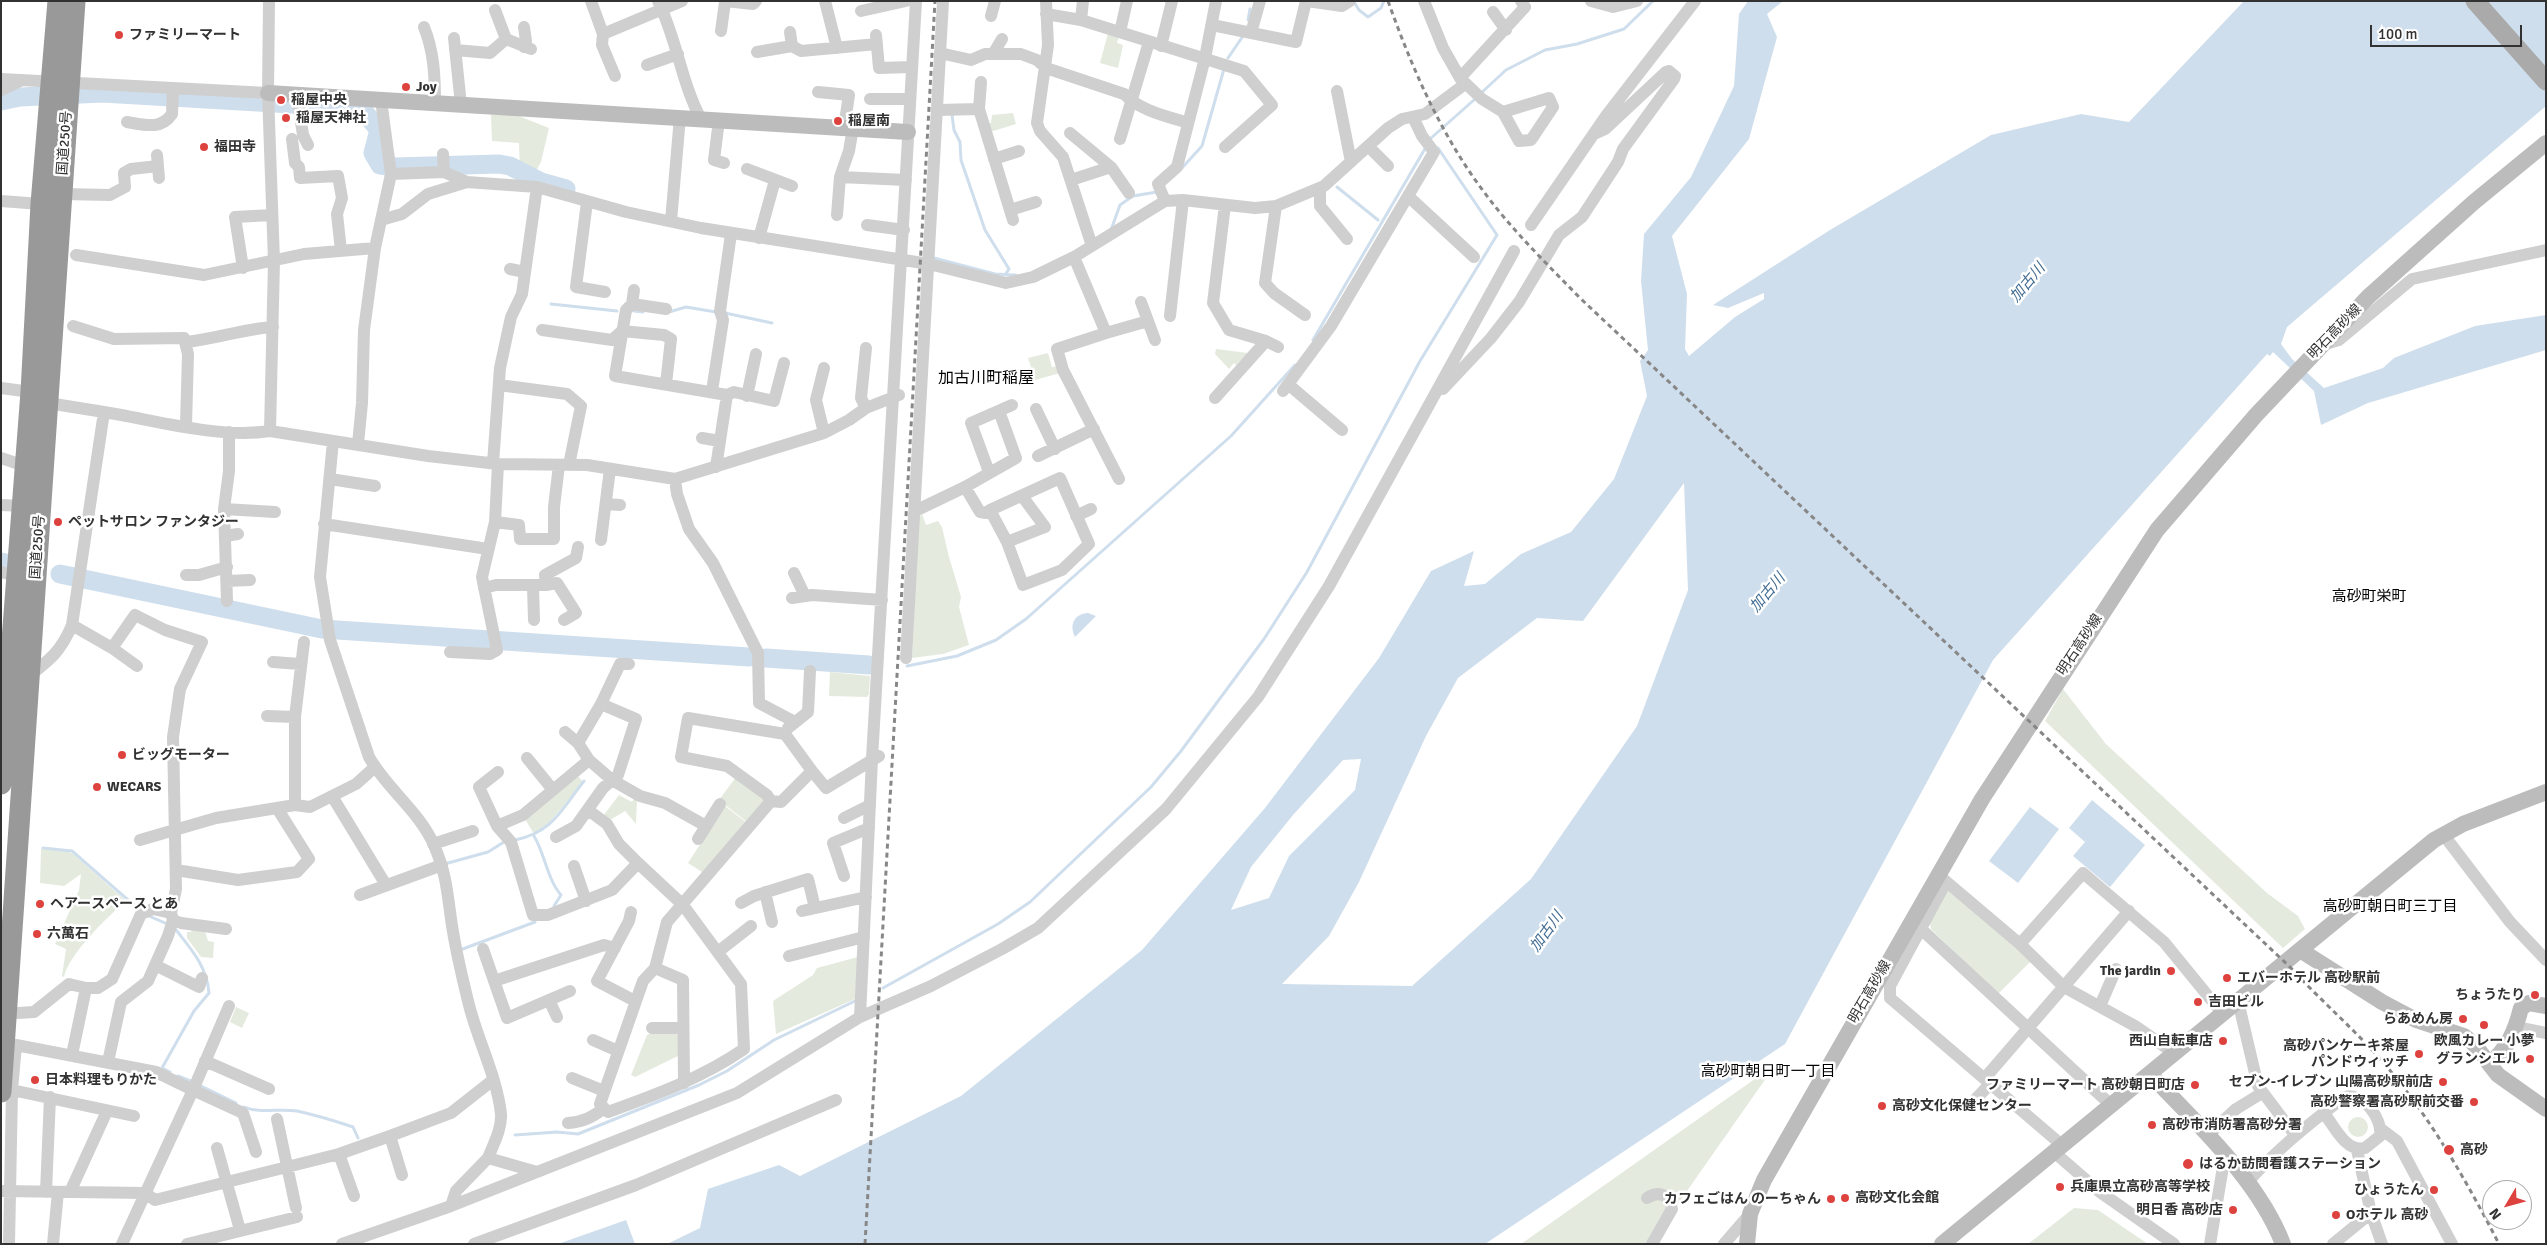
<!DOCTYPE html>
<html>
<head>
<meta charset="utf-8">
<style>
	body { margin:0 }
	#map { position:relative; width:2547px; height:1245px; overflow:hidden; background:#fff; font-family:Signika,sans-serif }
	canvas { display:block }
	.frame { position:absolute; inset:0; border:2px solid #323232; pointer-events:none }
	.north { position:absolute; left:2482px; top:1180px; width:50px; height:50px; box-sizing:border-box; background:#fff; border:1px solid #adadad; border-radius:50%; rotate:233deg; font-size:14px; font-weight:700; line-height:20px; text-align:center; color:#323232 }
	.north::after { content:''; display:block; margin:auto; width:18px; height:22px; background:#de423f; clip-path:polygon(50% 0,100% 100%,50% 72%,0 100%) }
	.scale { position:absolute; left:2370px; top:25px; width:152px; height:22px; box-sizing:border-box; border:2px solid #323232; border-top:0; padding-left:6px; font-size:15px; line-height:18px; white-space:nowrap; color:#323232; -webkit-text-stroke:4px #fff; paint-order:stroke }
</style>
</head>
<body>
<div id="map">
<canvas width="2547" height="1245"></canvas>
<div class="frame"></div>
<div class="north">N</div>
<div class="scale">100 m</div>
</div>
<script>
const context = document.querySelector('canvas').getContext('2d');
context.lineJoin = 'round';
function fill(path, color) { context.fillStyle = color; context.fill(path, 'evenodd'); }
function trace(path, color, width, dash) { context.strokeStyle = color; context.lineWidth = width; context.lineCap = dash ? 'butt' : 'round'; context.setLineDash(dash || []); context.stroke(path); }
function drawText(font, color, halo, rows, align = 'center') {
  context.font = font + ' Signika,"Noto Sans JP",sans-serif'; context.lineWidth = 5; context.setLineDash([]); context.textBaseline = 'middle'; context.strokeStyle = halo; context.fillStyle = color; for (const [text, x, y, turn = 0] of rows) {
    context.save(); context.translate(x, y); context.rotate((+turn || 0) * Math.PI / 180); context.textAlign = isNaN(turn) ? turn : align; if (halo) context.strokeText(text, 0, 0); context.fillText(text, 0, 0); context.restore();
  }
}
const green = new Path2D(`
	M1108,33L1119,36L1117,43L1123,45L1118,68L1100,63Z
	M1013,113L1016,124L990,132L988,123H991L992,115Z
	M491,115H516L549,128L541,162L534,175L520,172L519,143L492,141Z
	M1216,349L1248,353L1236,365L1234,363L1229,369L1215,354Z
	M1048,353L1052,367L1058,366L1060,373L1035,380L1028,358Z
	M922,514L926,525L938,521L942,527L949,557L961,597L959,607L969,645L943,654L912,658L919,518Z
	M830,672L870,676L869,694L867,697L829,696Z
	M2063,689L2106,744L2267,893L2298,916L2305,929L2283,948L2045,721Z
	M578,776L583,782L550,822L534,834L525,819Z
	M736,777L764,798V804L747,822L719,800Z
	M619,795L632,802L635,797L637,799L636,824L625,811L610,820L603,816Z
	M725,806L747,823L705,874L688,863Z
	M41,849L67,851L73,854L126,901C107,917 69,954 64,977L62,976L66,949L55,944L79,890L81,874L64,886L40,883Z
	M1946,889L2032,960L1998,994L1931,929L1930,923Z
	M192,930L205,931L208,941L214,942L213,958L201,957L187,938V932H191Z
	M858,957L855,999L776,1034L773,1001L813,975L817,968Z
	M236,1007L249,1013L242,1028L230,1022Z
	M652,1032H675L680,1038V1055L635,1077L631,1075L647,1035Z
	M1776,1064L1680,1201L1645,1244H1521Z
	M2348 1127a10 10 0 1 1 20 0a10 10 0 1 1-20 0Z
	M2074,1208L2098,1210L2148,1244H2028Z`);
const water = new Path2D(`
	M1748,1H1783L1767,14L1777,37L1749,139L1672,236L1687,294L1685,349L1689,356L1735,317L1764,299V293L1728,308L1713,305L1830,230L1991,135L2081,114L2129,122L2244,1H2546V106L2287,327L2281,344L2292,359L2324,388L2383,368L2394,358L2475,326L2546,315V350L2368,403L2321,425L2314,391L2273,352L2270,356L2267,354L1993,660L1785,1044L1485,1244H667L700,1228L708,1189L779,1165L800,1176L961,1096L1142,950L1265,808L1379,658L1431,571L1474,551L1464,586L1485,584L1521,554L1571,532L1614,479L1647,396L1640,361L1648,350L1641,281L1644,234L1691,177L1734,86L1739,14ZM1684,483L1688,590L1637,726L1531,879L1412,986L1282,984L1329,936L1359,882L1426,736L1458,678L1537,618L1583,621ZM1361,759L1355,790L1289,856L1269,898L1231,910L1251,867L1293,815L1343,760Z
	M1088,613L1096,616L1075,637C1069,625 1074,614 1088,613Z
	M2092,800L2145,845L2110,887L2073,856L2085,842L2069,828Z
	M2030,807L2059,829L2018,883L1989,861Z
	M626,1220L635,1244H558Z`);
const stream = new Path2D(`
	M1354,2L1359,10L1368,17L1381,8L1384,1
	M1248,20L1250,9
	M1228,58L1243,36
	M1480,94L1506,70L1545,50L1577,44L1624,29L1653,1
	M952,115L954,130L960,142L961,160L985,230L1009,269L1005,275
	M1430,139L1475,99
	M1181,169L1202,146L1224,69
	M1337,187L1378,220
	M1111,230L1120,205L1133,196L1157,192
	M934,258L995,274L1016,275
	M551,304L617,311
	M634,311L643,312
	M669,312L686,307L716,312
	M725,313L772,323
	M1313,340L1426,147
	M907,666L957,656L996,640L1026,619L1231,436L1295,365
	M534,836C545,854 547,879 561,895L554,906
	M515,840C553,832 561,810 584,781
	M43,848L72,851L136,907
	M448,863L488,852L504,842
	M149,916L165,923
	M460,950L535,922
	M883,988L998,924L1030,902L1151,787L1181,751L1264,639L1307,572L1420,361L1497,235L1438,148
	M170,1072L162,1068L194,1011L209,993C207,967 192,950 176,930
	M178,1076L193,1082
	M199,1085L236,1103
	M244,1107C260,1114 279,1108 297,1111C316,1115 335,1121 353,1127L358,1138
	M515,1135L557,1132L578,1134L699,1085L727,1071L774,1040L855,1001`);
const river = new Path2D(`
	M1,101L20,97L102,93L361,108L379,130L373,153L380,165L395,167L499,164L510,166L541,182L566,189
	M1,562L32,568
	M60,574L322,629L749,657
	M766,658L869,665`);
const street = new Path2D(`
	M269,1L268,93L274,261L270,431
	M591,1L603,34L682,1
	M658,1C677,39 681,82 701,119
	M725,1L753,4L756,1
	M825,1L837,48
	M1046,1L1048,45L1037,123L1040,131L1063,157L1092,246
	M1307,1L1342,6L1350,1
	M1424,1L1443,48L1460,78L1482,99L1503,112L1519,141L1531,140L1553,107L1549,98L1503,112
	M1591,1L1613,7L1637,1
	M495,10L506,39
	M861,11L906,1
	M1493,12L1506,30
	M1046,14L1081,20L1244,71L1272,105L1225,147
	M991,16L995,1
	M1081,20L1083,1
	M1212,25L1296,42L1306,1
	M424,27C434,52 435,76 435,103
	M524,27L526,41L524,47
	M721,31L725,2
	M790,32L792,46
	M1120,32L1127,1
	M1251,33L1260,1
	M603,34L602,45L615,76
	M876,35L879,68L912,67
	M454,38L461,105
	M1161,46L1172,1
	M455,50L490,53L506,39L531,49
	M757,52L792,46L801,51L877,44
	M940,53L971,60L985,54H1021L1037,60L1046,68L1124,94C1141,111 1166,116 1188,123
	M993,54L1002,39
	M647,65L678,54
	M1460,78L1525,7L1521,1
	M1,79L268,93
	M1,90L22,80
	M1337,91L1351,162
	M818,92L849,95L844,128
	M297,95L303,135L308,145
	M870,99H910
	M979,109L981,82
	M937,110L979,109L1013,220
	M719,120L714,160L724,163
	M127,122C145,125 161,130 172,114L173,88
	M1070,133L1111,167L1129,193
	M292,139L295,163L299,167L300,178L338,176L342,198L337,214L341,251
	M1120,139L1149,42
	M1368,146L1388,166
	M443,154L444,172
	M157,155L159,178
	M994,159L1019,151
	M747,169L792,186
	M391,174L444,172L467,182L537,187L626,212L701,228L929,264L1006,283L1033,277L1074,257L1165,201L1183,200L1255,208L1276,206L1324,186L1388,128L1402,119L1425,114L1465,84
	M840,177L906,180
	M1071,180L1111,167
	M1320,188V206L1347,239
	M62,194L110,195L125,187L124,173L131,169L158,166
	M1408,196L1474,257
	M1,201L41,204
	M1165,201L1158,184L1177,167L1205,58L1216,1
	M587,202L576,287L605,292
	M1225,205L1213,303L1229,330L1266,341L1278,347
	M1276,206L1265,283L1274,293L1305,315
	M1010,210L1036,202
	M837,215L840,177L849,151L853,128
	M381,220L402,214L428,194L467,182
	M671,221L680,117
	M867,225L904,230
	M1531,225L1606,116L1695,1
	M759,238L775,180
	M76,255L204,275L304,254L375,248
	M1074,257L1106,333L1057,349L1063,370L1119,479
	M243,268L235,217L272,215
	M510,269L525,272
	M634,290L632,304L626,310L615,376L727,395L734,392L774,401L784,363
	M1141,302L1155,340
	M632,304L666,309
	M1170,316L1183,200
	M73,326L114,339L184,338L188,354L186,425
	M542,330L612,340L622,331L664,335L671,339L666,384
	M1106,333L1148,321
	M186,342C216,339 243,329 273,327
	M2322,345L2339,340L2412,279L2546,250
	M499,385L567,394L581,406L569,465
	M1289,385L1342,430
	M1,388L31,392
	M1443,389L1491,338L1519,302L1559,235L1582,217L1618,162L1623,149L1674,79L1675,76L1669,71L1666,72L1605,129L1594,134
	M712,391L723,320L720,311L731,234
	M1283,391L1331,326L1434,152L1422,136L1413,117
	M747,396L756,354
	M1215,398L1266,341
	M48,403L104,412
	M866,408L861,398L866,348
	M1036,409L1055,449
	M824,433L816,400L824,368
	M702,438L720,441
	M333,441L320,577L330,640L369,757C387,789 419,811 434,845C446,873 447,890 451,919C455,948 462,977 469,1005C478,1041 497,1077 501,1114C502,1129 493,1145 488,1158L537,1172
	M358,444L362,403L364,330L375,248L391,174L381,100
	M1038,456L1094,429
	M1,458L25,466
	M493,463L500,368L511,317L522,294L537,187
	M716,467L727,395
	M989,472L971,423L1012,405
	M330,479L375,486
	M675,479L677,494L689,529L713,563L758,653L759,703L795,722
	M965,487L980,512L986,513L990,510L1060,478L1089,544L1062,570L1023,585L1007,542L990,510
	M606,504L620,505
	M1,505L23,506
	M224,509L275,512
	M915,511L965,487L1016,458L999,411
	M1076,516L1091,509
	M495,522L519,525L520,539H554V507L559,465
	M324,524L488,549
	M225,536L238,534
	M601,540L610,469
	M1007,542L1045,527L1022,496
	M1,572L17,576
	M794,573L805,596
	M186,575H199L227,567
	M227,581L250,580
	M546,585L557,583L576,613L564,620
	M533,587L534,620
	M484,588L496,585H546L545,575L576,558L578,547
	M792,598L812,595L882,600
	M227,601L224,509L229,471V432
	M72,625L112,648
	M450,652L490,654L497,650L482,577L495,522L498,464
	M906,658L943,1
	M273,662L300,664
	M137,666L112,648L135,615L165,630L202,642L180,689L173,737L176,889L171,913
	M29,676C51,659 61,651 72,625L104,412C154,420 220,439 270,431L428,456L498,464L587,465L675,479L824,433L849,420L866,408L899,395
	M267,716L295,717
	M788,728L808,712L810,671
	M565,732L578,743L589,760L612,780L640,796L665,803L706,826
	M578,743L601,704L620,664H629
	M527,758L553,790
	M498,772L479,787L497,826L511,842L533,915H548L612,890L638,863L683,905L741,984L744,1049C702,1078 655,1095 608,1112L600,1104L643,981L655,968L667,922L771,801L781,802L812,771L826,788L879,756
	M332,796L386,885
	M771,801L767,795L727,766L681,757L688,718L785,734L812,771
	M295,805V717L304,642
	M588,810L607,824L619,844L638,863
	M844,818L870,805
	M497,826L523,815L589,760
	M2443,834L2510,922L2546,960
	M556,837L576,826L603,788L618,775L636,719L601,704
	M698,839L720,804
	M140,840L216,818L295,805L310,807L356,784L375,767
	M433,844L473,831
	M574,866L586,901
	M176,870L238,880L297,872L309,859L277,808
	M844,876L833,843L869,828
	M1942,878L2020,944L2064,987L2135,1026L2174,1053
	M1946,882L1890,986V998L2063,1146
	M765,892L772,922
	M360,895L442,865
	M741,903L754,896L808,879L815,908
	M802,911L866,897
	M631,912L629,921L597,981L635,1001
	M173,920L181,923L226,929
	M1921,929L2111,1105
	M2020,944L2083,873L2164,942L2222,1013
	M483,949L507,1018L570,991
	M719,951L751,926
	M789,956L864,937
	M155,965L199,987L202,978
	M655,968L683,980L684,1083
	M494,981L604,945L615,948
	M86,988H98L112,979L141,914L153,909L171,913L173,920L168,936L148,981L121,1002L108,1062
	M549,1000L557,1017
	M2238,1001L2258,1086L2295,1135
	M229,1006L193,1090L243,1113L256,1152
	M2100,1006L2116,969
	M18,1013L34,1012L69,984L86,988L72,1055
	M860,1017L872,759L916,1
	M2516,1027L2546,1033
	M652,1028H683
	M593,1040L618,1051
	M205,1061L269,1089
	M572,1078L604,1091
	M1985,1078L2129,911
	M12,1090L134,1116
	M1971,1104L1991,1083
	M277,1119L296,1208
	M568,1123C583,1122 593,1117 604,1108
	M2381,1129L2397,1141L2452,1244
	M390,1136L402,1175
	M2207,1136L2236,1109L2262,1093
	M217,1148L240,1230
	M2357,1150L2371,1213L2382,1244
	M2055,1153L2100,1192L2174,1244
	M339,1154L354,1196
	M2247,1183C2276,1150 2309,1123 2345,1097C2363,1092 2383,1119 2380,1136L2365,1148C2346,1153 2334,1126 2324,1113
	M1,1191L145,1193L155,1200L339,1154L390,1136L451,1113L493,1080
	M46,1192L50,1097
	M70,1192L107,1111
	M1647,1198C1659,1190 1670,1195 1672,1209L1652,1244
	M451,1206L456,1191L488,1158
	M9,1244L12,1090L16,1045L156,1072L193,1090L122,1244
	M53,1244L58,1192
	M187,1244L297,1217
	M342,1244L451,1206L737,1093L860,1017L931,986L1002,949L1038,928L1166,809L1258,697L1329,586L1514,251
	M474,1244L636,1185L836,1100
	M1724,1244L1750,1214
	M2210,1244L2225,1155
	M2333,1244L2371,1213`);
const secondary = new Path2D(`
	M268,93L908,132
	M2300,950L2382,1002L2416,1020L2464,1036L2473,1043L2498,1075L2546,1109
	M2490,1064C2508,1047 2515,1032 2521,1008L2529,1003L2546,1006
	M2150,1074C2196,1123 2258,1179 2283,1244
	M1747,1244L1750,1214L1764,1180L1982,799L2157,530L2256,415L2368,297L2474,202L2546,143
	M1942,1244L2434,840L2463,824L2546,792`);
const primary = new Path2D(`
	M2475,1L2546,81`);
const highway = new Path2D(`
	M1,784L31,392L41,204L58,1
	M1,1092L75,1`);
const rail = new Path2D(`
	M1388,1C1412,68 1441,135 1484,192C1512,230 1546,263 1579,297L2291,968C2320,1000 2353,1028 2382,1061C2429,1115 2466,1180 2499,1244
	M865,1244L935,1`);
const markers = [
	[119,35,5,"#de423f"],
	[406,87,5,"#de423f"],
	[281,100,5,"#de423f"],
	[286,118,5,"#de423f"],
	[838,121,5,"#de423f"],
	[204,147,5,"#de423f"],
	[58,522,5,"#de423f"],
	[122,755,5,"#de423f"],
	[97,787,5,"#de423f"],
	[40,904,5,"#de423f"],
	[37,934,5,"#de423f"],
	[2171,971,5,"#de423f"],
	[2227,978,5,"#de423f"],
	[2535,995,5,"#de423f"],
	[2198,1002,5,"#de423f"],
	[2463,1019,5,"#de423f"],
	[2484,1025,5,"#de423f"],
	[2223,1041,5,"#de423f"],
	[2419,1054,5,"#de423f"],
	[2530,1059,5,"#de423f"],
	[35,1080,5,"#de423f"],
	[2443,1082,5,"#de423f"],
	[2195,1085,5,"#de423f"],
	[2474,1102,5,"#de423f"],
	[1882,1106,5,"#de423f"],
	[2152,1125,5,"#de423f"],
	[2449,1150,6,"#de423f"],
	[2188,1164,6,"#de423f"],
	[2060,1187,5,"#de423f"],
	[2434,1190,5,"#de423f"],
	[1845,1198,5,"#de423f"],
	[1831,1199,5,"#de423f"],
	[2233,1210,5,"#de423f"],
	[2336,1215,5,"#de423f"]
];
const poiNames = [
	["ファミリーマート",129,35],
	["Joy",416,87],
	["稲屋中央",291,100],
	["稲屋天神社",296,118],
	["稲屋南",848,121],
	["福田寺",214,147],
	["ペットサロン ファンタジー",68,522],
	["ビッグモーター",132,755],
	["WECARS",107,787],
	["ヘアースペース とあ",50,904],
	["六萬石",47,934],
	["The jardin",2161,971,"right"],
	["エバーホテル 高砂駅前",2237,978],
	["ちょうたり",2525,995,"right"],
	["吉田ビル",2208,1002],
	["らあめん房",2453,1019,"right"],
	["西山自転車店",2213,1041,"right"],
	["欧風カレー 小夢",2484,1041,"center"],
	["高砂パンケーキ茶屋",2409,1046,"right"],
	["パンドウィッチ",2409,1062,"right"],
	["グランシエル",2520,1059,"right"],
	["日本料理もりかた",45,1080],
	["セブン-イレブン 山陽高砂駅前店",2433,1082,"right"],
	["ファミリーマート 高砂朝日町店",2185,1085,"right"],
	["高砂警察署高砂駅前交番",2464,1102,"right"],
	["高砂文化保健センター",1892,1106],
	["高砂市消防署高砂分署",2162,1125],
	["高砂",2460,1150],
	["はるか訪問看護ステーション",2199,1164],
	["兵庫県立高砂高等学校",2070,1187],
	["ひょうたん",2424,1190,"right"],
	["高砂文化会館",1855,1198],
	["カフェごはん のーちゃん",1821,1199,"right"],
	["明日香 高砂店",2223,1210,"right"],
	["Oホテル 高砂",2346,1215]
];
const streetNames = [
	["国道250号",65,143,-86],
	["明石高砂線",2335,332,-46],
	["国道250号",38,547,-86],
	["明石高砂線",2080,645,-57],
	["明石高砂線",1870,992,-60]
];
const waterNames = [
	["加古川",2028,283,-50],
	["加古川",1768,593,-50],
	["加古川",1547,932,-54]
];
const neighbourhoodNames = [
	["高砂町栄町",2369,597],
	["高砂町朝日町三丁目",2390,907],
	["高砂町朝日町一丁目",1768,1072]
];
const quarterNames = [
	["加古川町稲屋",986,379]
];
fill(green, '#e4ebde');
fill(water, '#cfdeec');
trace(stream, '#cfdeec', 3);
trace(river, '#cfdeec', 19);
trace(street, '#cfcfcf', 12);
trace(secondary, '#bcbcbc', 16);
trace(primary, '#aaa', 19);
trace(highway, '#999', 21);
trace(rail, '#878787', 3, [5, 4]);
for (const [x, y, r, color] of markers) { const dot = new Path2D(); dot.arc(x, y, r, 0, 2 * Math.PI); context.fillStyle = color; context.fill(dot); trace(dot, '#fff', 2); }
drawText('bold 14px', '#323232', '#fff', poiNames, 'left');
drawText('14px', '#323232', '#fff', streetNames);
drawText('italic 15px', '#426c92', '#fff', waterNames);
drawText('15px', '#000', '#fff', neighbourhoodNames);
drawText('16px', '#000', '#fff', quarterNames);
</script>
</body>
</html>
